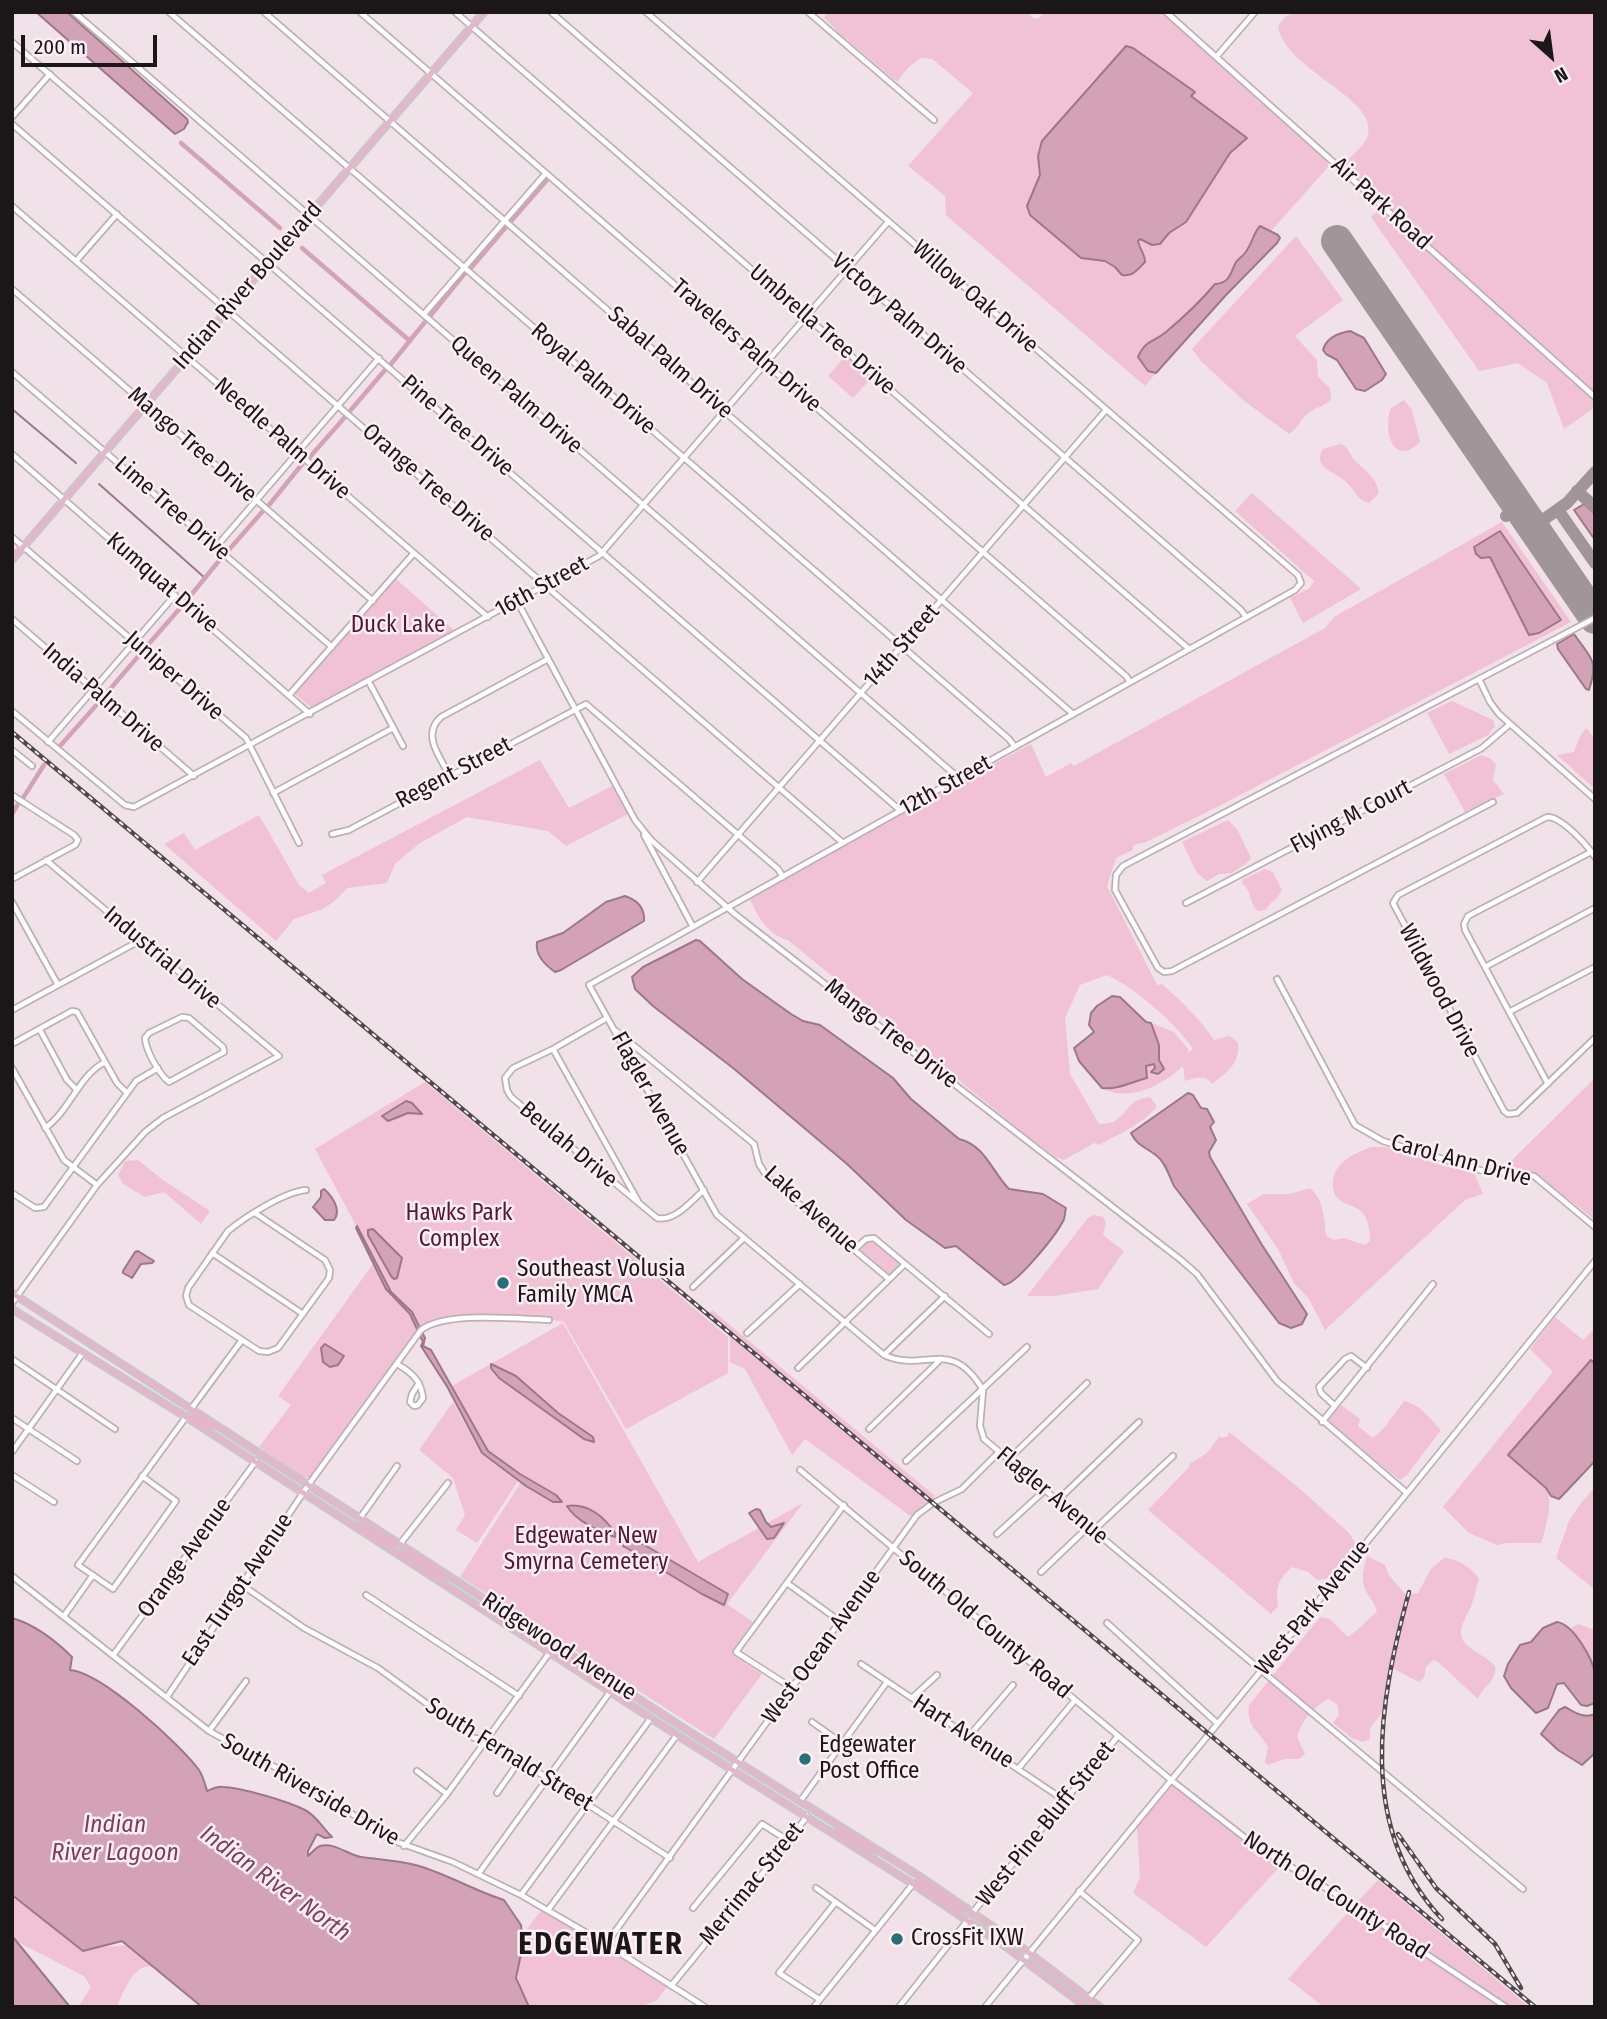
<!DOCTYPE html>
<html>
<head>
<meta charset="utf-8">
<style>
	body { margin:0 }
	#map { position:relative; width:1607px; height:2019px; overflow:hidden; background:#f0e2e8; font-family:"Fira Sans Condensed",sans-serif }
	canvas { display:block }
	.frame { position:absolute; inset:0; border:14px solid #1b1618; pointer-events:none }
	.north { position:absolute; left:1516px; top:21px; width:70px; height:70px; -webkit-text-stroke:5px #feeff5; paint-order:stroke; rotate:152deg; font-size:19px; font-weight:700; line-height:28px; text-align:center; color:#1b1618 }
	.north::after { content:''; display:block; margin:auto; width:24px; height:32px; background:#1b1618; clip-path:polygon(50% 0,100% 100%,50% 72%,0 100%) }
	.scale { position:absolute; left:21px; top:35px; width:136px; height:32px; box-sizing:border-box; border:4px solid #1b1618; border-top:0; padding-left:9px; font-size:21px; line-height:24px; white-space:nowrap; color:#1b1618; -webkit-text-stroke:5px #feeff5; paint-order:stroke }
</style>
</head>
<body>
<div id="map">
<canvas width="1607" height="2019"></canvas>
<div class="frame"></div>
<div class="north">N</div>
<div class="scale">200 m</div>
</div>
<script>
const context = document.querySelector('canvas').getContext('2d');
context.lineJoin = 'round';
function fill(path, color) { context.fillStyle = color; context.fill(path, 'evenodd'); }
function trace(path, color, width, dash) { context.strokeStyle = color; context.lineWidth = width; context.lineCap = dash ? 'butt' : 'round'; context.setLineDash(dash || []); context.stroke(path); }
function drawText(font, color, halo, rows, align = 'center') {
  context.font = font + ' "Fira Sans Condensed",sans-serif'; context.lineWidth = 5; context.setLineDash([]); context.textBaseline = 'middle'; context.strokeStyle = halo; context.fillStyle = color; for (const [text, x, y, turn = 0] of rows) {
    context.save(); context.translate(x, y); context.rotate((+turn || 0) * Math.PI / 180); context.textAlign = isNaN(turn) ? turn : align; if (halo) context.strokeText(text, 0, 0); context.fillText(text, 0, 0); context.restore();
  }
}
const green = new Path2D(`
	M828,12H1028L1034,19L1039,18L1044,12H1163L1325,159L1329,166L1271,231L1261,226C1252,234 1253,241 1247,250C1245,255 1239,258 1237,263C1230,274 1229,283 1215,284L1196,306L1162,335L1147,343L1141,348L1138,357L1148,371L1156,373L1145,386L946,215L945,196L908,166L973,93L932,59L920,58L908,68L897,82L839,33L824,17ZM1133,48L1194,91L1190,96L1247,138L1230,153L1186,222L1169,233L1160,244L1152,245L1140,239L1138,242L1139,248L1145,255L1122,275L1115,267L1105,261L1081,257L1030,215L1027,206L1040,175L1038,156L1042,141L1091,83L1118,57Z
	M1296,12H1595V407L1564,429L1547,383L1518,363L1479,371L1371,217L1383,206L1340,168C1348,159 1365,146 1368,135C1378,97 1285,71 1278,26L1285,17Z
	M1296,236L1343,300L1295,336L1317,360L1318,377L1330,388L1331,400C1324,406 1317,407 1310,412C1301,418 1298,428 1289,434L1243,400L1200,360L1192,349Z
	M847,354L872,377L853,398L828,376Z
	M1404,400L1412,410L1420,442C1394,468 1382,431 1391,408Z
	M1340,444C1350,448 1349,454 1355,461C1366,471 1376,477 1379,493L1369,503C1356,500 1354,488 1345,481C1334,472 1312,466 1323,449Z
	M1252,493L1361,589L1303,623L1290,598L1310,588L1314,581L1235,511Z
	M1502,522L1571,622L1217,807L1146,842L1133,845V850L1116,858L1107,886L1157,985L1162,984C1181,1001 1199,1018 1214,1040L1229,1036L1238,1042C1240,1064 1228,1071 1212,1084C1205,1074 1196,1078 1185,1081L1183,1066C1163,1085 1129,1103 1102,1088C1118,1090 1131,1082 1147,1078L1146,1066L1154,1064L1158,1074L1159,1045L1151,1023L1174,1032L1188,1049V1053L1193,1049C1177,1024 1134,987 1107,975L1080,985L1065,1018L1070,1074L1099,1124C1123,1125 1123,1108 1138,1100C1142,1098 1146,1098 1150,1097L1157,1106C1143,1124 1119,1134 1099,1145L1094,1143L1064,1160L1056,1157L1022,1132L788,940C767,935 756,914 748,895L1031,744L1046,777L1071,763L1074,766L1325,628L1334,617ZM1500,531L1561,619L1560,620L1529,635L1490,557Z
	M395,578L456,632L313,709L295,694L296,691Z
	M1452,701L1493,720L1495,726L1488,735L1449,754L1427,713Z
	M1586,728L1595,739V789L1557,755L1574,752L1580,736Z
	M1481,755L1491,759L1496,765L1493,780L1504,794L1465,812L1444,774Z
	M540,760L569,808L618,783L634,811L566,846L548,831L467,817L420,843L395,864L387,883L347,888L336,900L323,909L294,919L276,941L164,844L184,833L195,850L259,815L299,885L309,893L326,883L322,875Z
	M1228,820L1237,829L1251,858L1247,863L1232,873L1219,874L1207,881L1197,873L1182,842Z
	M1265,869L1273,872L1282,890C1278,900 1270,901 1266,910L1258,911C1249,903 1252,891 1242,883V880Z
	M1595,1078V1220L1536,1174L1503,1169Z
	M425,1082L728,1337V1373L626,1429L564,1322C530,1315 446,1308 418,1329L310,1478L301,1476L259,1447L291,1405L278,1396L375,1261L315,1149Z
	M1371,1147H1386L1447,1167L1467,1169L1475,1175L1483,1194L1465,1200L1325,1330L1309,1299L1294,1283L1278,1249L1247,1204L1264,1194H1290L1310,1188C1324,1201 1324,1217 1326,1235L1334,1240L1344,1238L1365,1245L1370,1241C1370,1233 1369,1222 1364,1215C1359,1206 1348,1206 1341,1201C1335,1197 1334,1193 1333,1187C1331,1163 1352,1155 1371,1147Z
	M138,1160L163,1180L210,1211L201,1224L164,1192L145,1197L123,1184L118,1175L125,1161Z
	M1094,1215L1103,1217L1106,1223L1103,1235L1124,1251L1098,1289L1054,1296H1027L1088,1218Z
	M870,1240L899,1262L900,1266L888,1275L862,1253L861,1249L863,1243Z
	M712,1310L935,1496L916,1520L805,1439L792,1455L745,1369L730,1362V1336L708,1317Z
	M1555,1317L1583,1340L1595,1328V1364L1591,1360L1508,1455C1549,1490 1558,1485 1542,1541L1541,1543H1507L1497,1545L1469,1533L1443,1507L1553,1372L1530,1349Z
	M563,1323L698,1562L803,1503L727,1604L753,1622L731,1653L762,1674L714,1739L460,1577L525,1476L488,1451L452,1386Z
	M1404,1401C1420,1404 1430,1419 1441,1430L1407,1475L1400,1480L1326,1422L1341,1405L1360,1419L1358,1426L1373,1438L1384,1428Z
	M453,1402L481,1454L518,1481L477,1543L456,1530L465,1515L453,1478L419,1450Z
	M1229,1432L1299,1488L1349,1533L1357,1546L1333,1577L1317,1580L1308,1572L1292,1567C1277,1581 1276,1586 1278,1606L1271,1614L1148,1510L1190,1466L1189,1464L1206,1454L1220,1436L1221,1438L1228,1436Z
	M1595,1487V1590L1556,1558L1569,1521L1581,1503Z
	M1367,1556L1385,1565L1388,1574L1405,1594L1418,1593L1431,1569L1444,1558C1457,1558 1472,1568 1479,1579C1476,1587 1475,1597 1471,1606C1466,1619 1453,1634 1468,1646C1477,1654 1487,1657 1495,1666C1497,1682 1483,1686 1478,1699L1438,1662L1433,1660L1426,1667L1424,1678L1419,1682L1392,1668L1387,1677L1382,1713L1370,1728V1739L1363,1742L1352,1738L1333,1723L1339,1715L1337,1704L1328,1699C1313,1708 1302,1720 1297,1737L1305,1754L1299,1759H1284L1268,1765L1265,1762L1268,1747C1259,1730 1246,1728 1249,1705L1320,1617L1330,1619L1348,1637C1359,1630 1366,1620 1377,1612C1375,1602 1370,1599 1366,1591C1360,1580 1364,1567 1367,1556Z
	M1578,1624L1595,1630V1671L1571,1628Z
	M1173,1784L1252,1846L1282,1864L1206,1947L1133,1893L1140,1877L1137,1827Z
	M1378,1880L1529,2007H1510L1355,1904Z
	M12,1900C48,1895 63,1933 93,1944C106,1949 122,1945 136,1944L189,1994C181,1989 158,1969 152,1967C134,1962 122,1995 117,2007H78L91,1987L84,1976L12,1939Z
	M1352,1908L1501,2007H1324L1288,1979Z
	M542,1909L668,1986L656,2001L638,2007H526C519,1984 513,1960 523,1937C527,1927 536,1918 542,1909Z`);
const water = new Path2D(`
	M36,12H67L187,119L188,122L184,129L175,134Z
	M1126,46L1133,48L1195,92L1191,96L1247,138L1230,153L1186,222L1169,233L1160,244L1152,245L1140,239L1138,241C1139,249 1145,253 1145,262C1138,269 1133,277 1122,275L1115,267L1105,261L1081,258L1030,215L1027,206L1040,175L1038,156L1042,141Z
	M1260,226L1278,235L1280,238L1277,243L1226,295L1156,373L1148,371L1138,357C1145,340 1153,343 1166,332C1184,317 1200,302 1215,284C1230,283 1230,274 1236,262C1239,258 1245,255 1247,250C1253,241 1253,234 1260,226Z
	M1350,331L1364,338L1386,374L1382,380L1365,391L1356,389L1337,360L1326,354L1323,350C1326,338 1339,333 1350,331Z
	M1584,504L1595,514V540L1574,510Z
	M1500,531L1561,620L1539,633L1529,635L1490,557L1481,558L1476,554L1474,547Z
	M1574,634C1591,659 1599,659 1589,690L1586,689L1558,649L1557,644Z
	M625,896C637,900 645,907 644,921L561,970L555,972C545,965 535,955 537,942L563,933L606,902Z
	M696,940L700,941L742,979L791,1014L803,1021L820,1025L893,1078L911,1099L959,1139C985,1145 992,1172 1009,1189L1043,1194L1066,1208C1065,1210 1065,1217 1064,1219C1058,1233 1017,1284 1004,1285L956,1246L945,1248L906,1220L847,1164L733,1068L653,1006L635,989L632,977L643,967Z
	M1112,996L1120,997L1146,1022L1151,1023L1159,1045V1060L1164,1069L1158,1074L1151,1072L1155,1068L1154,1064L1146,1066L1147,1078C1131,1082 1118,1090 1102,1088L1079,1061L1074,1048L1094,1032L1089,1025L1091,1013L1097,1006Z
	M1188,1093L1193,1095L1201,1108L1207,1109L1214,1122L1210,1127L1216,1140L1209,1152L1210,1157L1262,1245L1307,1314L1302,1324L1291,1328L1279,1323L1174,1186C1169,1176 1166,1163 1157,1156C1146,1147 1137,1146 1131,1133Z
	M406,1101L412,1103L422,1114L408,1113L388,1121L382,1116Z
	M324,1189C332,1196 342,1210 334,1220H325L313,1207L321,1197V1191Z
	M357,1226L391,1292L412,1312L425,1338L423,1346L431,1350L488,1451L520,1474L556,1495L562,1502H553L526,1486L482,1453L448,1388L421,1346L423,1342L410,1314L386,1289L356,1228Z
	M373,1229L402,1258L397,1278L394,1279L391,1276L368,1235V1230Z
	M138,1251L154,1261L152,1263L141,1264L132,1278L123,1273V1271L135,1252Z
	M325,1344L344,1356L338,1365L330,1367L323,1362L321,1348Z
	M1591,1360L1595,1364V1461L1559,1499L1551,1496L1546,1488L1508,1455Z
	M491,1364L516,1376L558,1413L593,1437L594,1442L584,1439L499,1378L491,1368Z
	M567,1506C589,1503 604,1517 616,1534L615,1537C599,1532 575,1520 567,1506Z
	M756,1509L760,1510L766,1522L771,1527L784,1523L774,1538L767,1539L749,1513Z
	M620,1537L636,1540L728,1594L724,1605L702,1594L664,1571L663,1565H656L623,1546Z
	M12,1618C36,1625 55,1640 72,1657L70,1670C101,1672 180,1744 199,1770C203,1776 205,1784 207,1791C212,1789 217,1786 223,1787C243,1788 287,1801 305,1810C317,1816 323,1829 332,1837L325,1838L317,1834L308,1851V1856C312,1853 315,1848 320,1846C335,1842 348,1855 361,1857C382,1860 398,1860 419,1866C449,1875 475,1891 504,1900L521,1925L523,1944L516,1978L529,2007H202L122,1941L83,1951L12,1895Z
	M1557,1622C1573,1624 1593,1659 1595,1674C1596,1683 1595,1693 1595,1703L1587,1706L1581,1705L1564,1683L1557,1684L1548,1708L1536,1713L1511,1688L1504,1676L1508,1664L1520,1645L1531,1642L1543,1628Z
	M1565,1707C1575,1712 1583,1719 1595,1714V1753L1582,1765L1558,1750L1541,1734L1559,1710Z
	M12,1936L70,2007H12Z`);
const stream = new Path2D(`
	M12,409L76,463
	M99,484L205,578`);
const canal = new Path2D(`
	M181,143L280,228
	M512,220L547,180
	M302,248L410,341
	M471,268L506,227
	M431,315L465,273
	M391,364L425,322
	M350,411L385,370
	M309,458L345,417
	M269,505L303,463
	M227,552L263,511
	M187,600L222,557
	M146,647L182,606
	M105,695L141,653
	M60,746L100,701
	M23,798L44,765
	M12,814L18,804`);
const taxiway = new Path2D(`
	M1577,491L1595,507
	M1558,510L1595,563
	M1506,516L1519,508
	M1533,527L1567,503L1595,472`);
const runway = new Path2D(`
	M1337,241L1595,618`);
const minor = new Path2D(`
	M74,12L953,773L957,780
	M169,12L1009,739L1015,747
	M264,12L1073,714
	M360,12L1126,676L1130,682
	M455,12L1189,649
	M551,12L1241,610L1246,617
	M646,12L1298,575L1301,583L1295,590L589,985L717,1215L884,1355C925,1374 950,1335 983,1390L980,1426L984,1439L1523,1889
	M808,12L934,120
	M1166,12L1595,397
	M12,42L901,811
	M1217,56L1255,12
	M12,117L50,74
	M12,124L843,843
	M12,206L488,617
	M76,261L117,214
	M12,289L373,601
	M424,314L546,173
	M12,372L332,647
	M12,454L310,714
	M12,537L246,738L299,843
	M216,547L379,358
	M517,601L635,820L651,840L736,915L1181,1260L1197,1274L1277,1381L1407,1493
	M12,619L194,776
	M1479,679L1490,702L1499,714L1595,799
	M369,682L403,746
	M290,694L414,553
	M12,711L125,805L134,807L599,556L888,222
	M48,742L175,595
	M12,750L32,766
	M450,776C440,757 421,735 441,717L548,659
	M273,793L393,728
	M12,795L74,835L78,840L75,845L12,879
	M1493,802L1172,971L1164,972L1158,968L1115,890L1116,875L1123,866L1595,618
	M332,834L349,830L586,704L778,869L783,877
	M644,835L693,927
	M1595,857C1587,845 1561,816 1547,817L1398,895L1393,903L1504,1111L1508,1114L1517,1113L1595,1038
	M697,882L1106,410
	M12,902L58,985
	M1186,903L1482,748L1510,724
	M1485,967L1595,908
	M1277,979L1355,1125L1383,1141L1483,1171L1534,1176L1595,1227
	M12,1010L141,940
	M1509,1012L1595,967
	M182,1017L189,1018L223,1047L224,1052L169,1082C159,1074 146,1051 145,1038L149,1033Z
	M607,1018L553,1049L513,1068L505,1078L507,1090L511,1097L657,1218C675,1222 691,1201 704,1190
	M40,1030L67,1080L77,1090
	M616,1031L754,1144L759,1164L768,1178L889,1279
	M12,1044L72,1011L77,1012L117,1083L127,1093
	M553,1049L638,1201
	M12,1068L64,1160L97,1185
	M1548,1084L1465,930L1464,924L1468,916L1591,852
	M45,1128C70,1111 78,1076 105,1062
	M12,1193L35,1208L44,1207L136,1081L158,1068
	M255,1213L325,1260L330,1270L329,1278L278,1348L268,1352L259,1351L189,1305L186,1296L188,1288L228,1231C245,1217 284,1192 306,1190
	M855,1249L866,1239L874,1238L989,1334
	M212,1253L303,1314
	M693,1287L744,1238
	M12,1303L97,1185L145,1132L163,1118L279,1056L46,860
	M747,1333L800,1284
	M884,1355L945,1296
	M12,1359L115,1429
	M397,1364C411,1372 421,1380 423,1398L418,1405L414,1406L410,1402L412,1394L419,1383
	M798,1368L905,1264
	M1335,1406L1321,1393L1319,1387L1345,1359L1351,1356L1367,1368
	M191,1409L242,1340
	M12,1418L77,1461
	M1322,1422L1433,1284
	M869,1429L941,1359
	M12,1452L82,1354
	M1009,1459L1087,1383
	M906,1461L1027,1347
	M800,1470L1171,1780L1253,1844L1339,1896L1506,2007
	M12,1475L54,1502
	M142,1476L176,1501L113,1589L78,1565L186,1417
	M1058,1500L1139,1422
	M360,1518L397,1466
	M1093,1531L1173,1456
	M997,1534L1045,1490
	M400,1544L448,1483
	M1041,1572L1088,1527
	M12,1576L209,1731L317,1790L389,1839L453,1862L521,1895L606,1944L705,2007
	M787,1583L841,1622
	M242,1585L304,1628L378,1668L474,1738L487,1739L670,1858
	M366,1595L519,1696
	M64,1616L93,1575
	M1107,1623L1217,1723
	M114,1654L256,1461
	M861,1664L1064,1800
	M792,1688L736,1652L844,1505
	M167,1697L309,1484L421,1330C446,1311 516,1319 549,1320
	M912,1698L937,1675
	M812,1722L843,1744
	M209,1731L246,1681
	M969,1736L1013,1685
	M1018,1769L1075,1700
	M417,1771L447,1794
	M497,1793L520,1760
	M801,1800L887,1682
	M404,1846L447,1794L550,1652
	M479,1873L610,1692
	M816,1888L875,1930
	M1079,1891L1138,1940L1089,1998
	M521,1895L651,1718
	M693,1908L762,1824L789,1841
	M548,1910L677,1735
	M973,1912L1118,1736
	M606,1944L917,1515L933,1503L962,1489L999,1452
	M671,1986L789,1841L807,1816
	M819,1999L779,1973L835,1903
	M814,2007L913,1884
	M899,2007L968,1920
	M985,2007L1407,1493L1595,1261`);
const major = new Path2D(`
	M12,560L484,12
	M12,1293L682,1727L919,1876L1012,1940L1100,2007
	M12,1309L186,1417L677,1735L913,1884L1005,1946L1086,2007
	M186,1417H194L211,1426
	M357,1525L391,1544H400
	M400,1554C418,1553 431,1575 450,1577
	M499,1615L540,1641L549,1640
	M553,1654H560L599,1678H607
	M835,1833C851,1832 862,1851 879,1851
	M913,1884L921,1883L960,1909L967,1908`);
const rail = new Path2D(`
	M12,732L1535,2007
	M1409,1592C1379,1702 1356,1828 1442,1919
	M1398,1834L1436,1888L1495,1944L1521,1988`);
const markers = [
	[503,1283,7,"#277079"],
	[805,1759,7,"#277079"],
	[897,1939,7,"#277079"]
];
const streetNames = [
	["Air Park Road",1381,204,42],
	["Indian River Boulevard",248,286,-49],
	["Willow Oak Drive",975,297,41],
	["Victory Palm Drive",899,314,41],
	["Umbrella Tree Drive",822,330,41],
	["Travelers Palm Drive",746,346,41],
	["Sabal Palm Drive",670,363,41],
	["Royal Palm Drive",593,379,41],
	["Queen Palm Drive",516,395,41],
	["Pine Tree Drive",457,426,41],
	["Needle Palm Drive",282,439,41],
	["Mango Tree Drive",192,445,41],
	["Orange Tree Drive",428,483,41],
	["Lime Tree Drive",172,509,41],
	["Kumquat Drive",162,583,41],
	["16th Street",542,587,-29],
	["14th Street",902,646,-49],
	["Juniper Drive",174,676,41],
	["India Palm Drive",103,698,41],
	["Regent Street",454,773,-28],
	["12th Street",946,786,-29],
	["Flying M Court",1351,817,-28],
	["Industrial Drive",162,958,40],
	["Wildwood Drive",1439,991,62],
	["Mango Tree Drive",891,1034,38],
	["Flagler Avenue",650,1094,61],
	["Beulah Drive",568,1145,40],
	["Carol Ann Drive",1461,1161,15],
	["Lake Avenue",811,1210,42],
	["Flagler Avenue",1052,1496,40],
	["Orange Avenue",185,1558,-54],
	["East Turgot Avenue",238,1590,-56],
	["West Park Avenue",1313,1608,-51],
	["South Old County Road",985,1625,40],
	["Ridgewood Avenue",559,1647,33],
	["West Ocean Avenue",822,1647,-54],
	["Hart Avenue",963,1732,33],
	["South Fernald Street",509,1755,32],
	["South Riverside Drive",310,1790,30],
	["West Pine Bluff Street",1046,1824,-51],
	["Merrimac Street",752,1884,-51],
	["North Old County Road",1336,1896,33]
];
const parkNames = [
	["Duck Lake",398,626],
	["Hawks Park",459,1214],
	["Complex",459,1240],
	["Edgewater New",586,1537],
	["Smyrna Cemetery",586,1563]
];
const poiNames = [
	["Southeast Volusia",517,1270],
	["Family YMCA",517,1296],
	["Edgewater",819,1746],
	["Post Office",819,1772],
	["CrossFit IXW",911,1939]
];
const waterNames = [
	["Indian",115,1825],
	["River Lagoon",115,1853],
	["Indian River North",275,1884,36]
];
const districtNames = [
	["EDGEWATER",601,1946]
];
fill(green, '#f1c1d5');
fill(water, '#d4a2b7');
trace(water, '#9c7887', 2);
trace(stream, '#9c7887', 2);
trace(canal, '#d4a2b7', 4.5);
trace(taxiway, '#a0969a', 12);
trace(runway, '#a0969a', 32);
trace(minor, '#beb0b6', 8);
trace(major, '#c8c7c8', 9);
trace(minor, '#fff', 4.5);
trace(major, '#e5b6cb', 5);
trace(rail, '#50494c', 4.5);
trace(rail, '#feeff5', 2, [5]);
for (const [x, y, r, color] of markers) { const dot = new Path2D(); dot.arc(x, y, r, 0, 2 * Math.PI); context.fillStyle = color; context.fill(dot); trace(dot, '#feeff5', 2.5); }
drawText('23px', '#1b1618', '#feeff5', streetNames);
drawText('23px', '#531737', '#feeff5', parkNames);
drawText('23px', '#1b1618', '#feeff5', poiNames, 'left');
drawText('italic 24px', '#7d3e5d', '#feeff5', waterNames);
context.letterSpacing = '2px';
drawText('bold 30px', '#1b1618', '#feeff5', districtNames);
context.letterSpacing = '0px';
</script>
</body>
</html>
